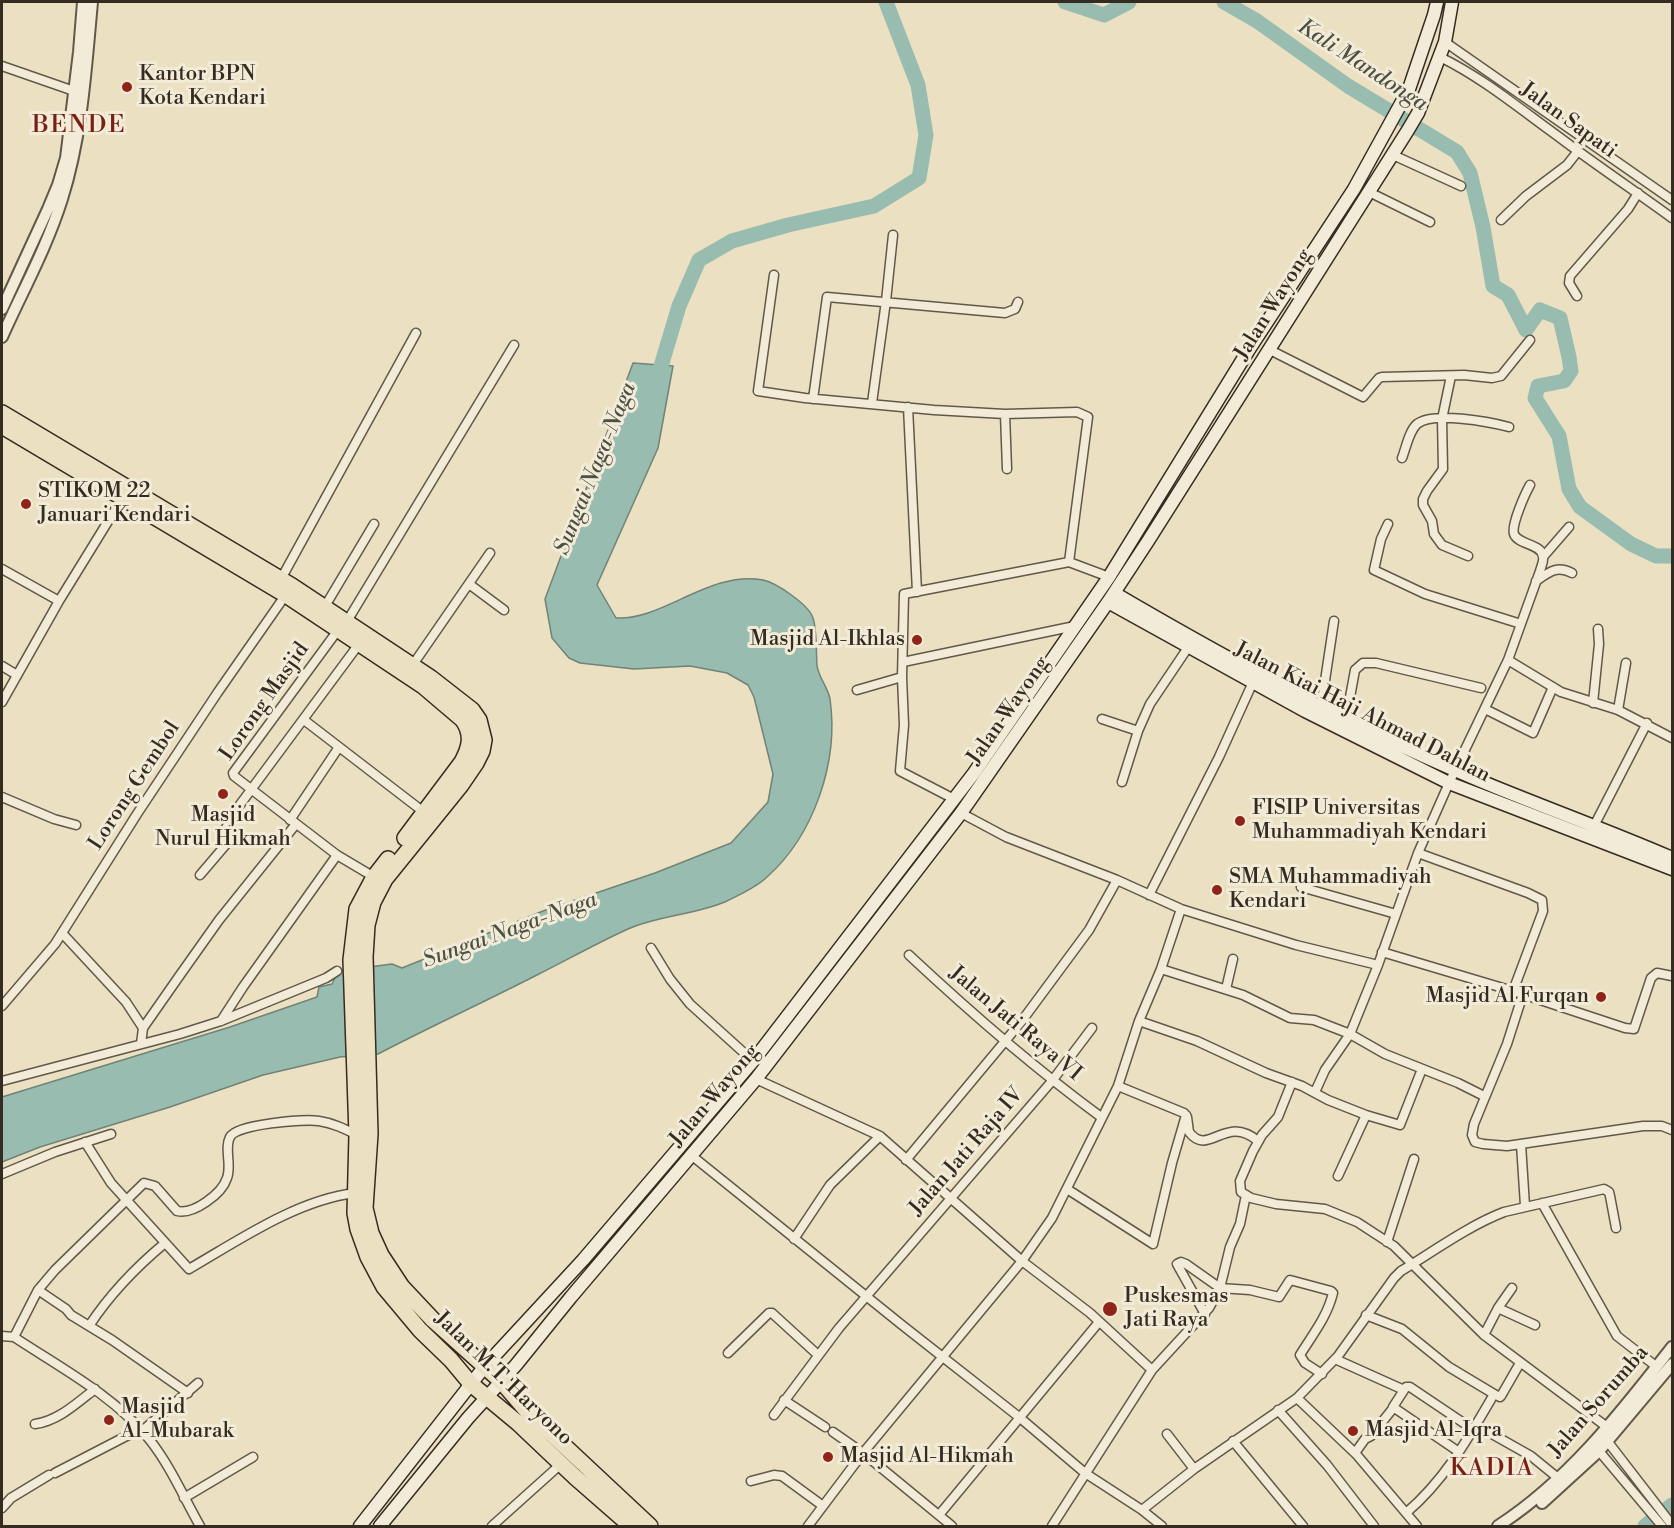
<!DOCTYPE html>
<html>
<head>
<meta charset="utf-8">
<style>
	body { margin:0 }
	#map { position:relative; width:1674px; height:1528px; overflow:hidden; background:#ebe0c1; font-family:"Libre Bodoni",serif }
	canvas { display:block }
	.frame { position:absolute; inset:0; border:3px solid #342b21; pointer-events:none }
</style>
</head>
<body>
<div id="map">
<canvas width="1674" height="1528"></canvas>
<div class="frame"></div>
</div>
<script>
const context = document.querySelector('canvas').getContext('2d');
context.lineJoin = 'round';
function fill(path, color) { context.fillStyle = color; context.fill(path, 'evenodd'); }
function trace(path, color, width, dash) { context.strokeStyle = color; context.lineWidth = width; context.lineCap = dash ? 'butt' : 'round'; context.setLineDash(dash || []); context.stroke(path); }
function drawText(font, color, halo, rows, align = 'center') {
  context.font = font + ' "Libre Bodoni",serif'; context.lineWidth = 6; context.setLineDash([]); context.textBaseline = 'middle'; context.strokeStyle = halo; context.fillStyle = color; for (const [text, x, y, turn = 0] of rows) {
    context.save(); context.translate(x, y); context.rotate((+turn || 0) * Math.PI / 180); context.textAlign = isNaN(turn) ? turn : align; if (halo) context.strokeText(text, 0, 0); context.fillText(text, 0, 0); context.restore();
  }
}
const water = new Path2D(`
	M633,363L673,366L658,448L597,585L616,618C662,621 710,570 763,580C777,583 809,605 813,618C817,630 816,652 817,665C818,677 828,687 830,699C839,762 814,835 767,877C757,887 739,895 727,901C696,915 659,915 628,929C597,943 567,960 537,975C484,1002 430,1027 378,1054L340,1057L263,1075L170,1107L40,1147L2,1162V1097L230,1027L317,997L319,987L332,984L338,971L392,964L402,968L543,911L655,873L731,843L768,802L773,774L754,697L748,685L727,673L690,666L634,669L580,663L569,658L552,638L545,599Z`);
const river = new Path2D(`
	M1065,2L1104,15L1129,2
	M1224,2L1257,21L1348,86L1457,152L1470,173L1483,227L1493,286L1508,295L1526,330L1540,310L1560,318L1569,357L1571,371L1564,381L1538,386L1535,398L1559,436L1569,489L1580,507L1631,544L1656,556H1672
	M656,383L679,306L699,260L732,241L788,225L874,206L919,178L926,135L918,85L886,2
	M1645,1526L1672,1505`);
const minor = new Path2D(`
	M1445,42L1672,200
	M1440,57C1483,78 1520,109 1559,137C1596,165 1635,191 1672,218
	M2,66L74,91
	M1393,155L1461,186
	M1369,192L1430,222
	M1501,220L1526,196L1567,165L1578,151
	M774,275L758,391L805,398L934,410L1005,414L1077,412L1088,417L1069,562
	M1577,296L1569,283L1570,276L1628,209L1638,193
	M1270,350L1363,397L1379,378L1382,377L1464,375L1492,378L1501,376L1530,340
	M1451,376L1442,419L1443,469L1427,491L1423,499V505L1432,521L1434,534L1442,545L1468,556
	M813,399L827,297L1005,313L1015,309L1018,302
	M872,403L886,301L893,235
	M908,407L917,592
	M1005,414L1007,469
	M1402,458C1406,448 1409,431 1417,424C1433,411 1490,422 1509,427
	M1388,524L1381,539L1374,570L1425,594L1521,624
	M1543,557L1569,527
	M2,569L59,601
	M281,579L416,333
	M1536,581C1549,572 1557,565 1572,573
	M469,584L504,610
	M324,608L374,524
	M346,623L514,345
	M338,630L233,773L234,776L337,855L374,877
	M1508,660L1561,692L1618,710L1672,738
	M903,662L1075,626
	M2,666L17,675
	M412,666L490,553
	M857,690L902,677
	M2,702L59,601L123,497
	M1593,703L1599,644L1598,629
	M1321,707L1334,621
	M1485,709L1533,733L1553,687
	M1618,710L1626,663
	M1102,719L1138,731
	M1346,719L1355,670L1363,663H1376L1481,688
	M304,720L425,813
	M1122,782L1138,731L1150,704L1189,646
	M2,797L54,819L76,825
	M954,799L900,771L904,725L902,677L904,594L1069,562L1109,577
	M961,813L1006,837L1117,880L1181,909L1296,945L1378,965L1418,853L1449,783L1508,660L1540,571C1541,567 1544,561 1543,557C1543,544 1518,545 1514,534C1511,525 1525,494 1530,485
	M290,820L339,747
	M1594,826L1647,723
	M1418,853L1528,893L1542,900L1543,911L1513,991
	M200,875L229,841L226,828L236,810L359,644
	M1301,887L1396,914
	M1149,895L1219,757L1253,682
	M62,933L126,1002L143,1028
	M651,948L670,979L690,1004L753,1061
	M1382,952L1513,991L1625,1028L1634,1029L1651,978L1657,973L1672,976
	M909,955C970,1012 1033,1067 1101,1117
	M1161,969L1243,995L1290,1018L1314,1020L1350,1034L1385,1054L1458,1083L1484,1096
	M1226,989L1233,959
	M1523,994L1507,1044L1474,1124L1472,1135L1475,1142L1483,1144L1507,1146L1643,1126H1662L1672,1130
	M2,1006L55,944L137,814L218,692L287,593
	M221,1021L243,987L337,855
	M1139,1021L1197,1041L1266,1073L1302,1086L1328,1100L1366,1115L1338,1176
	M141,1044L143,1028L180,975L219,920L296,824
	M756,1079L880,1136L1022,1261L1090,1313L1152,1370
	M2,1081L180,1034L221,1021L326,978L337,971
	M1292,1082L1278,1117L1262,1135L1253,1151L1240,1181L1241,1192L1251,1198L1276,1204L1325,1209L1357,1222L1394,1246L1484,1335L1607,1427
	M1118,1086L1184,1113L1187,1117L1189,1132C1209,1158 1225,1113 1258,1141
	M1315,1092L1325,1070L1350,1034L1378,965
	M1366,1115L1400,1125L1422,1069
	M85,1142L111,1183L189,1269C239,1240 297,1200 355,1193
	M1521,1144L1525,1206
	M691,1155L902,1325L1019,1417L1085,1473L1142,1510L1162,1526
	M906,1160L1021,1022L1089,930L1117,880
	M2,1174L55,1152L111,1134
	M1067,1189L1153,1244L1172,1163L1186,1115
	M1542,1203L1617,1336L1657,1367
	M794,1239L830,1185L880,1136
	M1387,1242L1414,1159
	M1498,1308L1535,1325
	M1205,1314L1177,1264L1181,1262L1186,1264L1220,1288L1250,1290L1279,1297L1290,1280L1331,1291L1333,1293C1327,1317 1313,1334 1300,1355L1305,1363L1322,1374
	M1366,1315L1402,1329L1449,1367L1494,1394
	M89,1326C110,1294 135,1268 165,1243
	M1484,1335L1498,1308L1512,1288
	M2,1336L14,1337C61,1368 113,1395 149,1439C170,1465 184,1498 200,1526
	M14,1337L38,1290
	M728,1353L769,1313H772L818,1355
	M1335,1359L1404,1390L1406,1387H1410L1474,1430
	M1404,1390L1393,1407L1459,1452
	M188,1393L112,1340L71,1315L66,1309L38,1290L55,1270L144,1183L155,1186L177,1211C193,1215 222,1194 227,1178C232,1165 224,1149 230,1137C236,1124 304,1119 319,1121C333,1123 345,1129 357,1135
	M1297,1398L1356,1454L1417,1526
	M784,1400L825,1427
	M1278,1410L1327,1465L1374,1526
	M774,1415L839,1328L1052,1081L1092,1028
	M35,1424C58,1421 77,1403 95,1389
	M1476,1425L1531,1456L1558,1478
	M142,1431L198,1383
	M833,1432L863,1453L952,1526
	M1167,1434L1194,1469
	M1233,1441L1303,1526
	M1608,1442L1672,1525
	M1599,1451L1662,1526
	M1355,1453L1365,1439L1371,1436L1394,1407
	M55,1473L140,1429
	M751,1481L774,1475L782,1476L823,1506
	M184,1498L253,1457
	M2,1508L11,1498L49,1475
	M1142,1510L1194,1469L1297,1398L1338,1356L1394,1278L1401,1271C1434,1251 1468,1226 1504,1212L1604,1189L1609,1192L1610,1196L1616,1228
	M1406,1513C1445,1480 1469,1437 1494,1394L1500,1397L1501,1396L1520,1363
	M939,1515L1099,1322
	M492,1526L561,1464
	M808,1526L863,1453L1022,1261L1052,1218L1118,1086L1139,1021L1161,969L1181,909
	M1052,1526L1152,1370L1209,1308L1220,1288L1230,1247L1240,1224L1246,1195`);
const tertiary = new Path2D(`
	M2,309L48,209L58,185L66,158L79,52L83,2
	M2,337C22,292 47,247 62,199C82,136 86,67 92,2
	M1542,1503L1599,1451L1672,1364
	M1498,1526C1569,1480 1621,1412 1672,1347`);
const secondary = new Path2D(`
	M1114,593C1237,665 1363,733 1495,787C1554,811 1614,833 1672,858
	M1108,602L1305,711L1449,783L1672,869
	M360,1526L485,1366L583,1260L753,1061L974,773L1109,577L1248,351L1354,189L1409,89L1434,15L1437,2
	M380,1526L468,1418L516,1365L571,1297L756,1079L961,813L1108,602L1148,541L1408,130L1418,113L1445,42L1452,2`);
const trunk = new Path2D(`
	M2,413L292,586L431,678L472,710L479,720L484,740L482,751L476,763L461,785L385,879L373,902L367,925L365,957L370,1134L365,1208L371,1233L381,1255L402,1287L433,1320L502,1382L527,1411L650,1526
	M2,426L286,595L423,686L463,720C473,735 470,747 462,762L405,838
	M388,859L374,877L357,909L351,960L357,1135L355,1213L358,1229L368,1257L384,1287L420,1330L451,1360L471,1384L518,1423L575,1477L631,1526`);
const markers = [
	[127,87,6,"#8f2418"],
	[26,504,6,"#8f2418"],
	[917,640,6,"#8f2418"],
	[223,794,6,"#8f2418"],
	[1240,821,6,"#8f2418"],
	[1217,890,6,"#8f2418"],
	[1601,997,6,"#8f2418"],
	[1110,1309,8,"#8f2418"],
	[109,1420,6,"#8f2418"],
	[1353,1431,6,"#8f2418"],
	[828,1457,6,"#8f2418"]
];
const poiNames = [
	["Kantor BPN",139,75],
	["Kota Kendari",139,99],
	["STIKOM 22",38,492],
	["Januari Kendari",38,516],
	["Masjid Al-Ikhlas",905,640,"right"],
	["FISIP Universitas",1252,809],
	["Muhammadiyah Kendari",1252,833],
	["Masjid",223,816,"center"],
	["Nurul Hikmah",223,840,"center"],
	["SMA Muhammadiyah",1229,878],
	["Kendari",1229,902],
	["Masjid Al Furqan",1589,997,"right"],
	["Puskesmas",1124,1297],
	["Jati Raya",1124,1321],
	["Masjid",121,1408],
	["Al-Mubarak",121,1432],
	["Masjid Al-Iqra",1365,1431],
	["Masjid Al-Hikmah",840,1457]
];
const streetNames = [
	["Jalan Sapati",1568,121,36],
	["Jalan Wayong",1274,305,-58],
	["Lorong Masjid",265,702,-55],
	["Jalan Wayong",1009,711,-55],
	["Jalan Kiai Haji Ahmad Dahlan",1362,713,27],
	["Lorong Gembol",135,786,-57],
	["Jalan Jati Raya VI",1015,1024,40],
	["Jalan Wayong",715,1096,-50],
	["Jalan Jati Raja IV",967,1152,-49],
	["Jalan M.T. Haryono",503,1379,44],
	["Jalan Sorumba",1599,1402,-49]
];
const waterNames = [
	["Kali Mandonga",1362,66,33],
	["Sungai Naga-Naga",596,469,-68],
	["Sungai Naga-Naga",510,931,-20]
];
const quarterNames = [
	["BENDE",79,126],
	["KADIA",1492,1469]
];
fill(water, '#98bdb0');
trace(water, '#708377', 1.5);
trace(river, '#98bdb0', 15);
trace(minor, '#625849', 11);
trace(tertiary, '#625849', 14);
trace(secondary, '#342b21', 15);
trace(trunk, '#342b21', 18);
trace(minor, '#f2ebd7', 8);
trace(tertiary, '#f2ebd7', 10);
trace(secondary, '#f2ebd7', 12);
trace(trunk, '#ebe0c1', 15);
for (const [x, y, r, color] of markers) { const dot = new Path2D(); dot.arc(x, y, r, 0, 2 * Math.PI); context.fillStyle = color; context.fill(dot); trace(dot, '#f2ebd7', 2); }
drawText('21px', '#342b21', '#f2ebd7', poiNames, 'left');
drawText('21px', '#342b21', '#f2ebd7', streetNames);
drawText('italic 22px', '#4d5045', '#f2ebd7', waterNames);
context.letterSpacing = '1.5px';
drawText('24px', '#7a1f14', '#f2ebd7', quarterNames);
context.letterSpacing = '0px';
</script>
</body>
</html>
